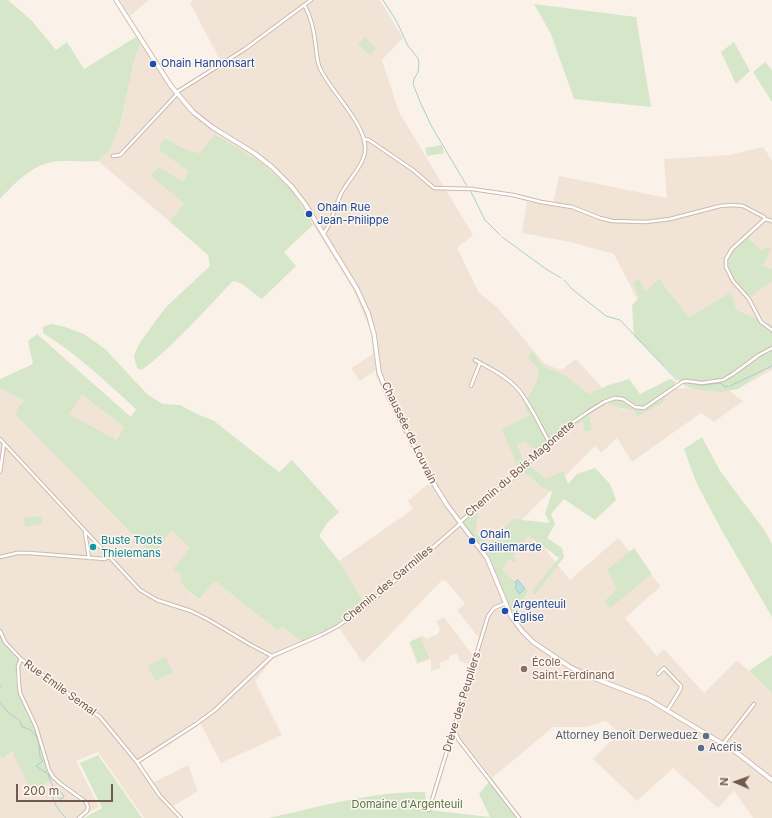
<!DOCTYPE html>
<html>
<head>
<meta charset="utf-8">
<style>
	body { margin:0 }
	#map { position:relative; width:772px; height:818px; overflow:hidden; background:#faf2e8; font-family:Inter,sans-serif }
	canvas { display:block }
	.north { position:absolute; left:716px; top:762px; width:40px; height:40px; -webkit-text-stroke:3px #fdf6ee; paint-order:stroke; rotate:272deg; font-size:11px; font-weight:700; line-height:16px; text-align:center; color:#71594f }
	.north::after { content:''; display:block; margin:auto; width:14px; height:18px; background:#71594f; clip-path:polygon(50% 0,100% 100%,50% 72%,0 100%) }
	.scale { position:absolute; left:16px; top:784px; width:97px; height:18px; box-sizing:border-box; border:2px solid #71594f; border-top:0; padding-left:5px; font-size:12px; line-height:14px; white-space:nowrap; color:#71594f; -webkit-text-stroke:3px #fdf6ee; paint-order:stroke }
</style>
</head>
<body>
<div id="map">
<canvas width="772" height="818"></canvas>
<div class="north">N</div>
<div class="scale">200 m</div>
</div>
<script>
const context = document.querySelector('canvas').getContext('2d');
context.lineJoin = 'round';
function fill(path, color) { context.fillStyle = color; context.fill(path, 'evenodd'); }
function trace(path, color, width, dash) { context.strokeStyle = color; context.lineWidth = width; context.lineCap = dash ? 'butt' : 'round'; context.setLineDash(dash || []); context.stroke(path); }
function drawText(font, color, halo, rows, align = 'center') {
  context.font = font + ' Inter,sans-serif'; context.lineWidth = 3; context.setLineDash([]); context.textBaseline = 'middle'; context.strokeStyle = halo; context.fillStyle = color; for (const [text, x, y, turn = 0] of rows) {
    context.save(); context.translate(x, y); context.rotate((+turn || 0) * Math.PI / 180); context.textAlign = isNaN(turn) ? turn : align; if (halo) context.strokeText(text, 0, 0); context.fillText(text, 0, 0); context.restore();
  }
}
const residential = new Path2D(`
	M120,0H149L130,16Z
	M193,0H380L403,38L382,60L399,112L473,235L457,248L479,293L497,307L545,364L561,370L576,359L621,409L641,408L675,389L720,384L743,401L714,422L701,413L632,462L617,438L601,453L595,446L522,520L570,580L618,538L661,586L625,618L657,656L664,649L704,693L737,660L772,693V818H753L734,791L718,808L673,768L637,801L593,759L619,733L606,721L585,727H553L492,778L454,730L473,664L464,663L459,660L457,653L449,656L450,659L439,663L441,668L431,671V659L417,664L409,642L421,636H424L426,639L438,634L440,629L436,621L444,617L474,657L483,631L478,637L457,610L465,604L446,581L442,580L363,663L339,628L365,604L339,561L413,509L408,501L429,483L386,398L376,376V370L360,381L351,368L373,354L372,334L353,289L293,192L215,134L200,153L192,152L179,147L165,138L159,150L188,171L184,182L159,167L184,203L170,222L98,161L110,150L120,125L133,66L139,46L143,39L175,90L221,62L190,3Z
	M763,147L772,160V370L738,389L720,383L651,326L614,254L570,242L522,233L527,202L553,203L559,176L667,198L664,159L730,155Z
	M0,388L24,401L19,406L154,556L171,530L190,548L182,575L181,583L188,589L191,595L200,599L215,581L278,631L282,626L303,644L272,660L255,681L282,735L221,763L198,719L138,760L153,783L188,765L198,791L170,808L179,818H144L98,752L76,761L99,807L78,818H0V756L1,759L12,750L48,771L38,735L19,694L17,684V666L19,660L11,652L0,635Z
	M82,395L124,427L115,440L68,414Z`);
const green = new Path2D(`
	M0,0H8L32,21L56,50L67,42L84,69L136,37L140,43L133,66L120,125L110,150L98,161C86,162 74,161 61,161C34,162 17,181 0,199Z
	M534,4L636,17L651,107L574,99L551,34Z
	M365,37L376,49L370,55L358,44Z
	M734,42L750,71L736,84L721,52Z
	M765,62L772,70V102L753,72Z
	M215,134L260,162L293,192L313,225L284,252L296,266L262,299C252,293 244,282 233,281C204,311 176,344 142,370L137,368L134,356L139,344L165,308L210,266L208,255L170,222L184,203L151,176L159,167L184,182L188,171L159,150L160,144L165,138C176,145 186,151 200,153Z
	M442,145L444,153L427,156L425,148Z
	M748,237L761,251L772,244L768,247L771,250L763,265L765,267L772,269V281L753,295H748C739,283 719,269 732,252C736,247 743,242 748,237Z
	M640,279L645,292L659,279L689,318L731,292L736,310L772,325V365L738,389L721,392L700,390L685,386L634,336L632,305L639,298L633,282Z
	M51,324L62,326L84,334L105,349L148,395L163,404L180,405L195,413L214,421L279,472L292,460L339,512L327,523L319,536L339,561L365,604L337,624L301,642L282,626L278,631L215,581L200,599C191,595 188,589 181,583V575L173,569L190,548L171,530L154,556L15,414L19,406L24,401L0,388V379L33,364L28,341L37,334L131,417L136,409C106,382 77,354 43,333V327ZM82,395L124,427L116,440L69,414Z
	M532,351L544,367L563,374L589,394L609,385L629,379L640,394L670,379L676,382L662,403L637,417L635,410L621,408L607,403L589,415L592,430L584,432L583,420L569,430L535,450L524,441L517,444L523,460L546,479L563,471L568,484L577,474L595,468L610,484L616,500L595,520L564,499L551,514L555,524L547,538L562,548L564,557L535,595L532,591L559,558L528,535L513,556L516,560L514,563L509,559L502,570L515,582L518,579L528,591L514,615L487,550L474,540L457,523L471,507L478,514L475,533L489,543L513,519L550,523L545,514L552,492L542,487L518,467L502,429L530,415L524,406L537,381L539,371L528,357Z
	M702,437L720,471L765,531L772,544V617L721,529L696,482L684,449Z
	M41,516L42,524L25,527L24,518Z
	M634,548L652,574L610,608L604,602L617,588L607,570Z
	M0,635L11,652L19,660C15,669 16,681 18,691C21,703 30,715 35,728C42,744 43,762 52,778L32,793L12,751L2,759L0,756Z
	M421,637L429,658L418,662L410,642Z
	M772,655V693L749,671Z
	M165,657L173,672L156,681L148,666Z
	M98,755L142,818H84L102,808L80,763Z
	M492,778L520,818H268C320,807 372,791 425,792L428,810L490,817L479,794Z`);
const water = new Path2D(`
	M518,580L525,589L519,594L515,587L517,584L515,582Z`);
const stream = new Path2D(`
	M383,0L397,22L408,46L418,58L419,63L418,72L414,79L413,84L421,104L432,127L467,186
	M470,190L485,220L500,235
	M502,237L546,269L561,278
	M564,280L572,289L606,316L620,320L677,380
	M688,383L702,385L720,383L726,387L728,386
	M730,386L772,366
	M0,685V687
	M0,703C3,706 6,710 9,713C15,718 21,718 22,727C39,731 39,742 40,758L43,761L36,766L48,774L53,787L62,793L64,797L63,798L60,799L55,794H53C51,801 61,813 66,818`);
const minor = new Path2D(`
	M305,6C310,16 314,30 315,41C317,50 316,60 320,68C329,91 373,129 364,156C360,170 349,179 342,192C336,202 331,227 323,234
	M177,92L245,49L311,0
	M364,139L369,140L413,170L434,188L472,189L513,195L541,202L572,207L600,218L612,221L646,222L670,219L720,206L733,205L743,206L764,217L765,219
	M113,156L120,155L123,152L177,94
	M765,219L732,249L726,259V267L733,281L749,299L761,322L772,330
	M765,219L772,221
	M475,360C489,368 505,375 516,387C528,399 540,426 549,442
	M471,386L480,363
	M0,439L140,590L157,600L191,611L209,620L251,645L272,656
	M0,472L4,444
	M460,522L521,471L549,442L566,427L588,412L604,402L615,398L623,399L635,407L644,408L682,382L686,381L702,383L723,380L733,374L759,355L772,348
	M85,532L89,558
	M0,557L17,553H29L105,559L109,557
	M0,631L5,642L21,659L100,717L137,762L160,796L181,818
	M21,659L18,666L19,684L20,693L36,727L49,770L53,777L61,784L86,802L88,807L87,811L79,818
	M551,661L553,655
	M658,674L664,668L681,686L680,690L667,711
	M454,729L458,739L519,818
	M723,744L754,704
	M137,762L196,724L215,710L272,656L321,635L338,626L366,606L461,523
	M429,810L488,616L494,608L506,603`);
const secondary = new Path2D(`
	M116,0L160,69L171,86L193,112L212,127L254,153L272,167L292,187L305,204L357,289L368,313L374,334L379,372L388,395L434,484L447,505L487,558L511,616L522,631L533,642L570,667L591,677L648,699L723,744L740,755L772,780`);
const markers = [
	[153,64,4,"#1a4fb4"],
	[309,214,4,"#1a4fb4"],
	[472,541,4,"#1a4fb4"],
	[93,547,4,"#0f9aa8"],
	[505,611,4,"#1a4fb4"],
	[524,669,4,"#8d6e63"],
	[706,736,4,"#5c6f8a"],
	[701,748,4,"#5c6f8a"]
];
const transitNames = [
	["Ohain Hannonsart",161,64],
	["Ohain Rue",317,208],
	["Jean-Philippe",317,221],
	["Ohain",480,535],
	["Gaillemarde",480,548],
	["Argenteuil",513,605],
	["Église",513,618]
];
const streetNames = [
	["Chaussée de Louvain",409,433,64],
	["Chemin du Bois Magonette",520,469,-41],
	["Chemin des Garmilles",388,584,-40],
	["Rue Emile Semal",60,688,36],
	["Drève des Peupliers",462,702,-73]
];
const cultureNames = [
	["Buste Toots",101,541],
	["Thielemans",101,554]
];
const educationNames = [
	["École",532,663],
	["Saint-Ferdinand",532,676]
];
const serviceNames = [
	["Attorney Benoît Derweduez",698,736],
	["Aceris",709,748,"left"]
];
const parkNames = [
	["Domaine d'Argenteuil",407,805]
];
fill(residential, '#f1e4d7');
fill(green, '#d6e6c8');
fill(water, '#bfdee1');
trace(water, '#a6ced2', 1);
trace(stream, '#a6ced2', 1);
trace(minor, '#cbbaaf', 4.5);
trace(secondary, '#cfbcb0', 5.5);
trace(minor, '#fff', 2.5);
trace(secondary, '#fff', 3.5);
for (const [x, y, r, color] of markers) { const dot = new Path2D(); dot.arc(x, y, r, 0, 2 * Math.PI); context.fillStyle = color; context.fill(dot); trace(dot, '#fdf6ee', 1.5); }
drawText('11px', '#164399', '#fdf6ee', transitNames, 'left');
drawText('11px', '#71594f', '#fdf6ee', streetNames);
drawText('11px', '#0d838f', '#fdf6ee', cultureNames, 'left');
drawText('11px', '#785e54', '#fdf6ee', educationNames, 'left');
drawText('11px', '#4e5e75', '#fdf6ee', serviceNames, 'right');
drawText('11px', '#587648', '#fdf6ee', parkNames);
</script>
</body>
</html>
